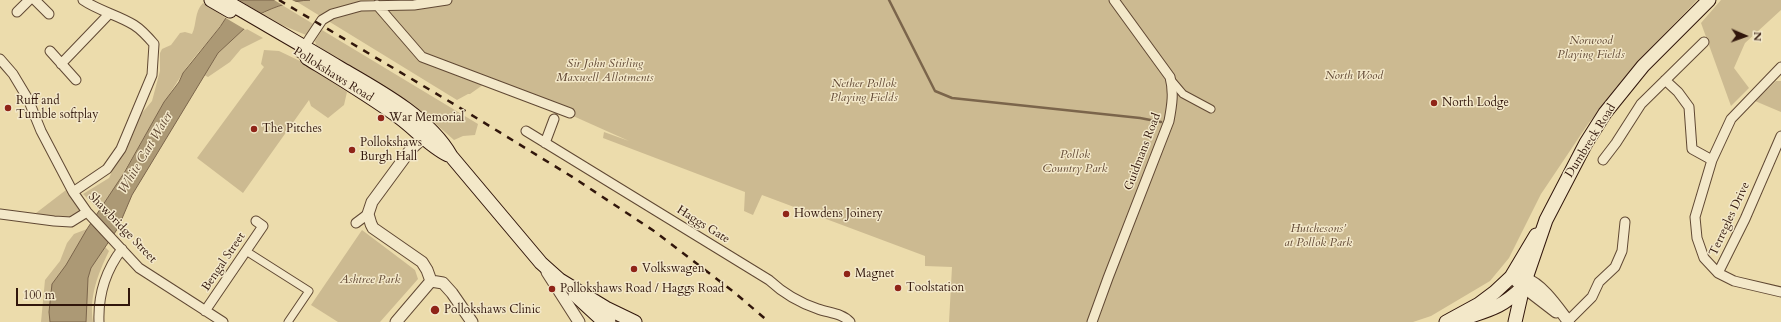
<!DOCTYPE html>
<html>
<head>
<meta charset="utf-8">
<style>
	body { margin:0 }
	#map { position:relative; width:1781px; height:322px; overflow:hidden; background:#ecdcac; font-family:Cardo,serif }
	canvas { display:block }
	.north { position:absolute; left:1725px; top:16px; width:40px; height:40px; -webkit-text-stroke:3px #f3e8c9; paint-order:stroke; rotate:92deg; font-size:11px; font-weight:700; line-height:16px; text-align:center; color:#31160b }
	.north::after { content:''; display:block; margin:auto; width:14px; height:18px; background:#31160b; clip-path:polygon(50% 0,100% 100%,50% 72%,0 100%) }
	.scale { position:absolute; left:16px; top:288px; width:114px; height:18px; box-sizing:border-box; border:2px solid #31160b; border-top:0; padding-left:5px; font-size:12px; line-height:14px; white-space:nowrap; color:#31160b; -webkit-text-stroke:3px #f3e8c9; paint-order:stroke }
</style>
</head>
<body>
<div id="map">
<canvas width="1781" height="322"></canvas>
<div class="north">N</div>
<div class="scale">100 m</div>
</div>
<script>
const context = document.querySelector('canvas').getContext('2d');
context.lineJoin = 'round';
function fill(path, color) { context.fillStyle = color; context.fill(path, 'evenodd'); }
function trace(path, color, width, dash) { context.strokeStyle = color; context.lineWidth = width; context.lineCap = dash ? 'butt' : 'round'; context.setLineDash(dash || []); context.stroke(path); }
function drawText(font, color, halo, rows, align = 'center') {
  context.font = font + ' Cardo,serif'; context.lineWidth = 3; context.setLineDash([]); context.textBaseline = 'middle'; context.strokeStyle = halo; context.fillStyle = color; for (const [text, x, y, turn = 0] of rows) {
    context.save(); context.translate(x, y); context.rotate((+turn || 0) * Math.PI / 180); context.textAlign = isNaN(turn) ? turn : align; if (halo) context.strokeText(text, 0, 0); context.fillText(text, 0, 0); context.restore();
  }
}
const green = new Path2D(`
	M294,0H1697L1633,67L1588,124L1541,194L1509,258L1490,281L1431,316L1413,322H949L952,267L925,266V256L762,195L753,215L744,211L745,192L603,138L604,132L629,141L553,107L487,82L470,94H468L457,100Z
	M1721,0H1781V10L1745,43L1734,68L1749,88L1731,106L1701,23Z
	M203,3L226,18C213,38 195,54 183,73C153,118 129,166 100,211L83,194L109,178L137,119L152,101L160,71V53L162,49L171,45L180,33L185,32L192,34C197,24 194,12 203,3Z
	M282,5L315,25L306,35L260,16L268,10Z
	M245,28L263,38L241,49L230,62L208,77L204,75L218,53Z
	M322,30L478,124L475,135L463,136L454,140L428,117L316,45L315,41Z
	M264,50L279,51L300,61L347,92L344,105L328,118L311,106L309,100L243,193L197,158L264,67L261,64Z
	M1776,81H1781V112L1755,101Z
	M66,190L82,211C63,222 57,220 36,213Z
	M87,229L109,251C98,274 89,296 93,322H41L45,280L60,261L67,243L74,234Z
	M362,230L415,270L418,279L380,322H338L311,305Z`);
const water = new Path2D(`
	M238,0H310C292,1 276,6 260,14L218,53L132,195L118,228L91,268L88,278L86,322H50L49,312L52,284L66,265L87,229L124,173L164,102L179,82L183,73L220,27Z`);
const pier = new Path2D(`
	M235,0H239L262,14L246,30L224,17Z
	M274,0H292L298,3L284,6Z`);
const stream = new Path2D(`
	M889,0L935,91L952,98L1140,118L1161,122`);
const pedestrian = new Path2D(`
	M1172,81L1183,94L1211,109
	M246,251L309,291L288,322`);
const minor = new Path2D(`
	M35,0L49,14
	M377,5L422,57L570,113
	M17,12L29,0
	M50,51L76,80
	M300,53L322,20L332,14L361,6L414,5L447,0
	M0,59L13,74L28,99L41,131L73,192L87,212L139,268L223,322
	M61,64L109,14
	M1665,80L1678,92L1689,107L1692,149L1712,160
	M526,131L769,280C783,293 800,303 818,309C829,313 842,313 850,322
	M1781,136L1745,219L1718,273L1734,281L1781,292
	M545,143L554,119
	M1603,160L1616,143L1641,104L1704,42
	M73,192L107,169L121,149L152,75L154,44C148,37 142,30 134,25C118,15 99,11 83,0
	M0,214L54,221L71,222L87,212
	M356,223L368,214
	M1718,273L1704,258L1697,238L1695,217L1712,160L1731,119L1781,67
	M205,311L263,226L256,221
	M1568,321L1592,297L1599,282L1615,267L1622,251L1625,222
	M99,322C98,296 106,270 122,249
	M1092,322L1108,278L1169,121C1172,105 1174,92 1170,77L1114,0`);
const tertiary = new Path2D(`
	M424,137L411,149L372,202L368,214L371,224L373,228L422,262L427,270L431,281
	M547,272L579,322
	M1511,277C1516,278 1522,277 1526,279C1542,284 1558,308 1568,321
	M431,281L443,283L452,293L472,322
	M1517,282L1556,312
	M396,322L431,281`);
const secondary = new Path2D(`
	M211,0L230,11
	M224,0C263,23 302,45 340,68C378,90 429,117 451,156L541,263L560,280L606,308L635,322
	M307,58C338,77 370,96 400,118C416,130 430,146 448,155
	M575,295L600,318L609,322
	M1465,318C1492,309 1502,307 1523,287
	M1446,322L1479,304L1495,292L1511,277L1536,235
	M1515,322L1523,287L1546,220L1586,143L1605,113L1643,66L1709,0`);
const rail = new Path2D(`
	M279,0L457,106L574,178L654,231L735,293L769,322`);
const markers = [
	[1434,103,4,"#8f2418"],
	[8,108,4,"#8f2418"],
	[381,118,4,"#8f2418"],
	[254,129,4,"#8f2418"],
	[352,150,4,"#8f2418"],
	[786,214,4,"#8f2418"],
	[634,269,4,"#8f2418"],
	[847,274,4,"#8f2418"],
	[898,288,4,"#8f2418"],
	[552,289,4,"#8f2418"],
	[435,310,5,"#8f2418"]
];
const parkNames = [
	["Norwood",1591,41],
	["Playing Fields",1591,55],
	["Sir John Stirling",605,64],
	["Maxwell Allotments",605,78],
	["North Wood",1354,76],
	["Nether Pollok",864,84],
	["Playing Fields",864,98],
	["Pollok",1075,155],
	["Country Park",1075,169],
	["Hutchesons’",1318,229],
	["at Pollok Park",1318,243],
	["Ashtree Park",370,280]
];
const streetNames = [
	["Pollokshaws Road",333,75,32],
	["Dumbreck Road",1591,141,-58],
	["Guidmans Road",1143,152,-69],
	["Terregles Drive",1730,219,-65],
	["Haggs Gate",703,225,32],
	["Shawbridge Street",122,228,46],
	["Bengal Street",224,262,-56]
];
const poiNames = [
	["Ruff and",16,101],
	["Tumble softplay",16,115],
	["North Lodge",1442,103],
	["War Memorial",389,118],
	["The Pitches",262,129],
	["Pollokshaws",360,143],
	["Burgh Hall",360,157],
	["Howdens Joinery",794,214],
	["Volkswagen",642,269],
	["Magnet",855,274],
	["Toolstation",906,288],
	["Pollokshaws Road / Haggs Road",560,289],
	["Pollokshaws Clinic",444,310]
];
const waterNames = [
	["White Cart Water",146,153,-59]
];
fill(green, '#ccba91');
fill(water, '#ac9975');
trace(water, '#7b654b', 1);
fill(pier, '#ecdcac');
trace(stream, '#7b654b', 2.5);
trace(pedestrian, '#604833', 9);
trace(minor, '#604833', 11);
trace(tertiary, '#604833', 13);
trace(secondary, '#31160b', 15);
trace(pedestrian, '#f3e8c9', 7);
trace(minor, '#f3e8c9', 9);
trace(tertiary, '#f3e8c9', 11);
trace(secondary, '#f3e8c9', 13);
trace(rail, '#31160b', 2.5, [7, 7]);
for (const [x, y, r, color] of markers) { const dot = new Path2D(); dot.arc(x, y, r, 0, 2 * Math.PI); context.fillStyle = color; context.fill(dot); trace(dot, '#f3e8c9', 1.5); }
drawText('italic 12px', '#604733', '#f3e8c9', parkNames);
drawText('12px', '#31160b', '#f3e8c9', streetNames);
drawText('12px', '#31160b', '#f3e8c9', poiNames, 'left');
drawText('italic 13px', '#624a35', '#f3e8c9', waterNames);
</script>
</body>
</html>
